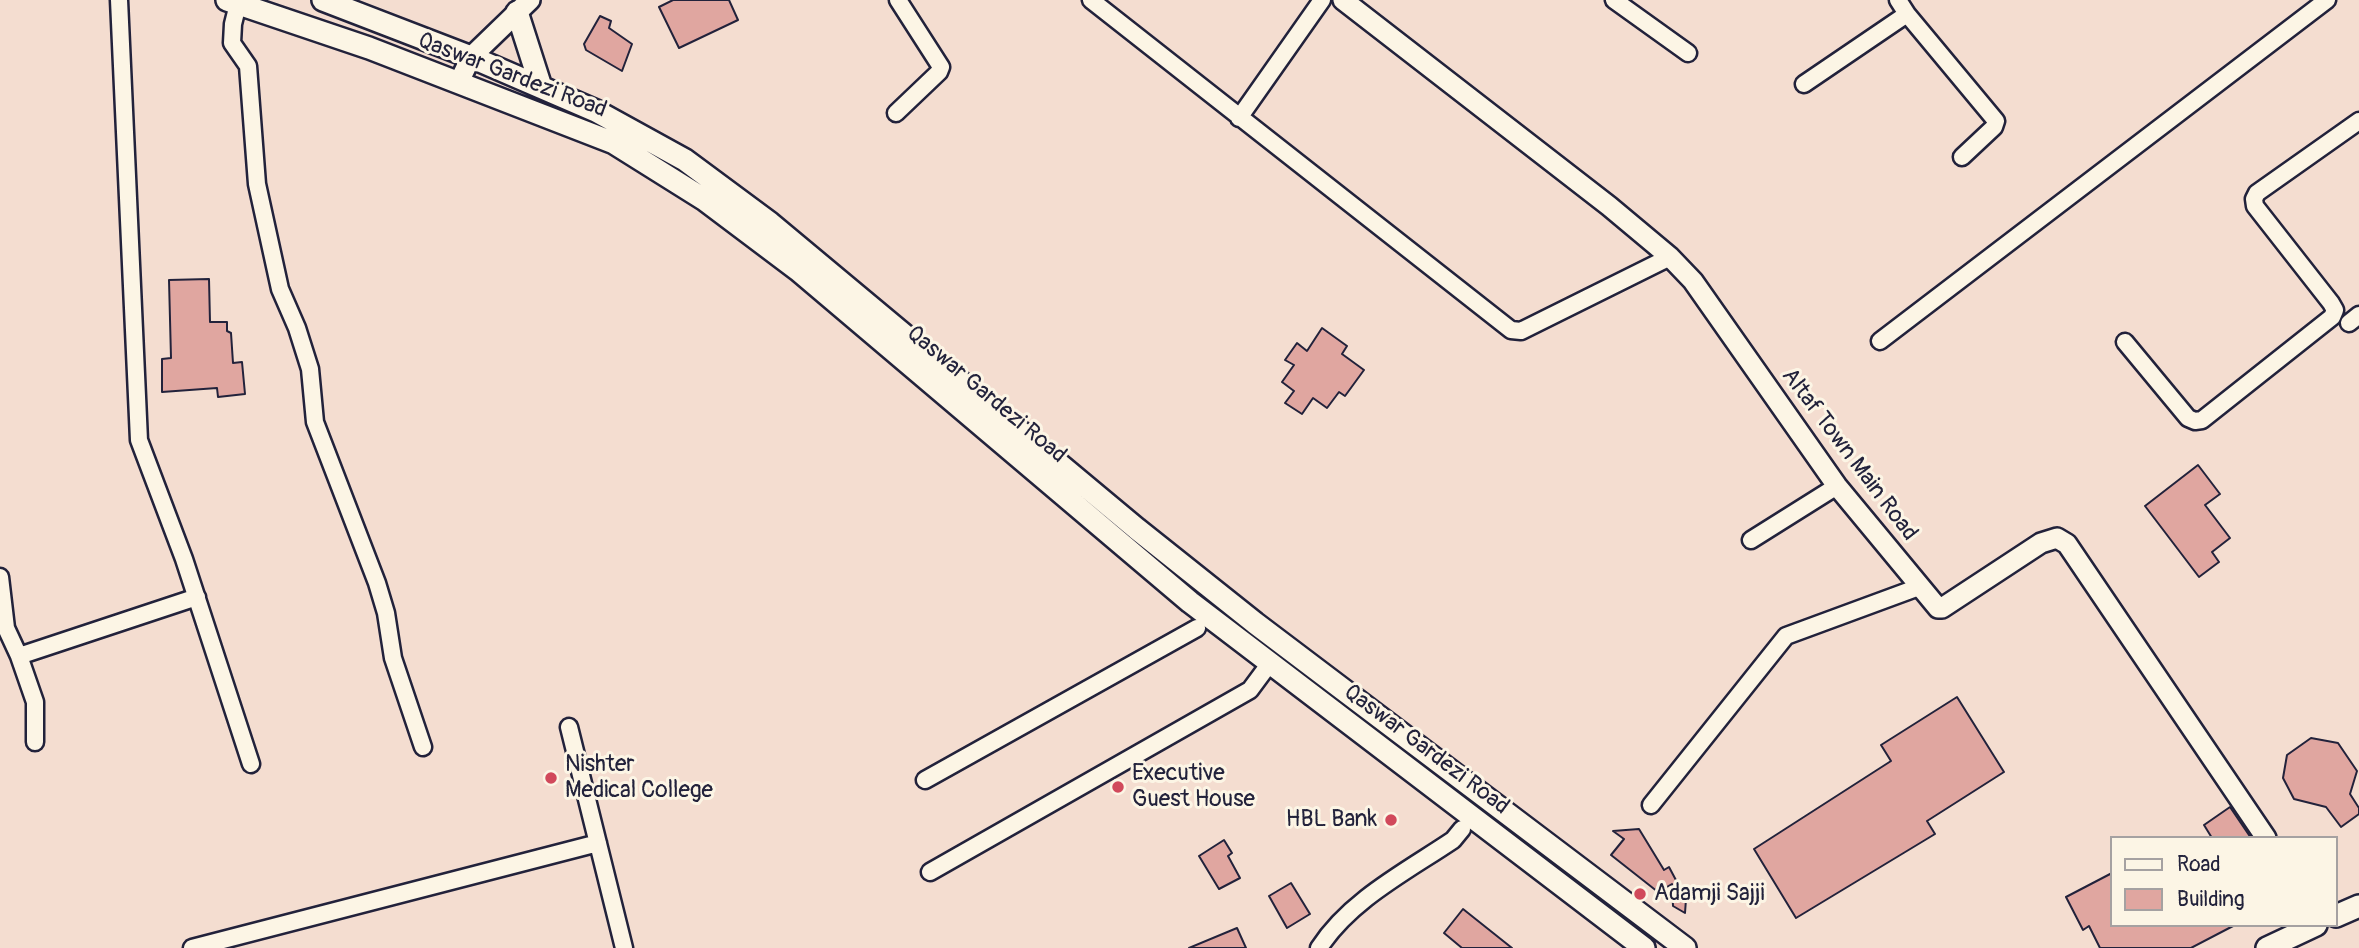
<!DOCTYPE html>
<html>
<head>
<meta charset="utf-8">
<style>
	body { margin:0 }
	#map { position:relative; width:2359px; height:948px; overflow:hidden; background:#f4ddd0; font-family:Pangolin,sans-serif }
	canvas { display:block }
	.legend { position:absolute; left:2110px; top:836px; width:228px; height:91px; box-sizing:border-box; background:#fcf5e5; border:2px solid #a5a1a1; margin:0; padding:9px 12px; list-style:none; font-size:21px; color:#22223b }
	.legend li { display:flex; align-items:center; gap:14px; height:35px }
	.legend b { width:35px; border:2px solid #a5a1a1 }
</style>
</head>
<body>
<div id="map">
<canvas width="2359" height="948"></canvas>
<ul class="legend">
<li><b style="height:9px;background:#fcf5e5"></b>Road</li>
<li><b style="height:19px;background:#e0a6a0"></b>Building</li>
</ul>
</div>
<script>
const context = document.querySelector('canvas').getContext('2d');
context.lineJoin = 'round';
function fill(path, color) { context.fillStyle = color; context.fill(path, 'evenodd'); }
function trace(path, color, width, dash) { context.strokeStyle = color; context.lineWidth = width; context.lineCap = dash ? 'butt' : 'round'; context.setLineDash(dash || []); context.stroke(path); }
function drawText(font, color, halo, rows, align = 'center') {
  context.font = font + ' Pangolin,sans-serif'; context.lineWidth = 6; context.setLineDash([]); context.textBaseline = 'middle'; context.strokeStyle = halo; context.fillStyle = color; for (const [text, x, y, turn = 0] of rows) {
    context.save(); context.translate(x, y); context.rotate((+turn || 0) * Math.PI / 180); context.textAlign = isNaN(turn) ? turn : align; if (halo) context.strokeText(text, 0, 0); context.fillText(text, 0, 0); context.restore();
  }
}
const building = new Path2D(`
	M673,0H729L738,20L679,48L659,7Z
	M600,16L611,21L609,28L632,44L622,71L586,50L584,44Z
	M209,279L210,322H227V331L231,333L233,363L242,362L245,394L218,397L217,388L162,392V359L171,358L169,280Z
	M1322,328L1347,346L1342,354L1364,370L1345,396L1339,392L1327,408L1313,398L1302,414L1285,403L1294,391L1282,382L1294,365L1285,360L1297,343L1307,351Z
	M2198,465L2220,494L2205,505L2230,538L2212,552L2219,562L2199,577L2145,506Z
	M1957,697L2004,772L1927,821L1935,834L1796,918L1754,849L1891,761L1881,745Z
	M2311,738L2338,743L2357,771L2350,794L2359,808V814L2341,827L2326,807L2294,799L2283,778L2287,755Z
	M2230,807L2251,838H2212L2204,825Z
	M1639,829L1664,870L1669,867L1686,899L1685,913L1673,906L1672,884L1658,892L1611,855L1624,839L1613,831Z
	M1224,840L1232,853L1228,856L1240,878L1219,889L1199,856Z
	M2112,873V925H2235L2191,948H2100L2089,926L2083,930L2066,897Z
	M1291,883L1310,914L1287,928L1269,896Z
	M1463,909L1512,948H1462L1444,933Z
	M1237,928L1246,948H1189Z`);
const minor = new Path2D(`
	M119,0L139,440L184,559L251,764
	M1091,0L1511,330L1521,331L1670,257
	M1614,0L1688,53
	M1898,0L1907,14L1996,121L1994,127L1962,157
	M238,4L233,24L232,43L248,66L257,184L280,289L297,328L310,369L315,422L377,583L386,613L393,658L423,747
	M1804,84L1907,14
	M896,113L939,72L941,67L898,0
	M1239,118L1322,0
	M2349,323L2359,315
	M1880,341L2327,0
	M2125,342L2188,418L2195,421L2202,420L2332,317L2335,310L2331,303L2255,206L2254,199L2257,193L2359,121
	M1751,540L1837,486
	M0,577L6,628L19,656L35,702V742
	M19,656L197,597
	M569,727L624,948
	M925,780L1197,628
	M1651,805L1786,636L1919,587
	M930,872L1250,690L1270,663
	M192,948L598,843
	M1319,948C1350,900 1407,871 1453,840L1462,829`);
const tertiary = new Path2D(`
	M1343,0L1609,206L1670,257L1693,281L1837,486L1938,608H1942L2041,543L2057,538L2067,544L2266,838
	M459,82L471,57L530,0`);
const secondary = new Path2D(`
	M227,0L369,48L614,143L705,200L798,270L1190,602L1644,948
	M323,0L471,57L596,111L685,160L770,223L1137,529L1255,623L1685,948
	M517,12L541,87
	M2336,916L2359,906
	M2267,948L2316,925`);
const markers = [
	[551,778,7,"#d1495b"],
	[1118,787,7,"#d1495b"],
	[1391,820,7,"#d1495b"],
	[1640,894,7,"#d1495b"]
];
const streetNames = [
	["Qaswar Gardezi Road",512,76,21],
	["Qaswar Gardezi Road",986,395,40],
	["Altaf Town Main Road",1849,455,53],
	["Qaswar Gardezi Road",1426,750,37]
];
const poiNames = [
	["Nishter",565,765],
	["Medical College",565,791],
	["Executive",1132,774],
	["Guest House",1132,800],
	["HBL Bank",1377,820,"right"],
	["Adamji Sajji",1654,894]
];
fill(building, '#e0a6a0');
trace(building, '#22223b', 2);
trace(minor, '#22223b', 21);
trace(tertiary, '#22223b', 24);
trace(secondary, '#22223b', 26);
trace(minor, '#fcf5e5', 16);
trace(tertiary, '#fcf5e5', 19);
trace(secondary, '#fcf5e5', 21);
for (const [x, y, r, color] of markers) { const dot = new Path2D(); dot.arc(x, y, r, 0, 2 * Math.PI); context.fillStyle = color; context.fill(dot); trace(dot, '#fcf5e5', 2.5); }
drawText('23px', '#22223b', '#fcf5e5', streetNames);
drawText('23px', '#22223b', '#fcf5e5', poiNames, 'left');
</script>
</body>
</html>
